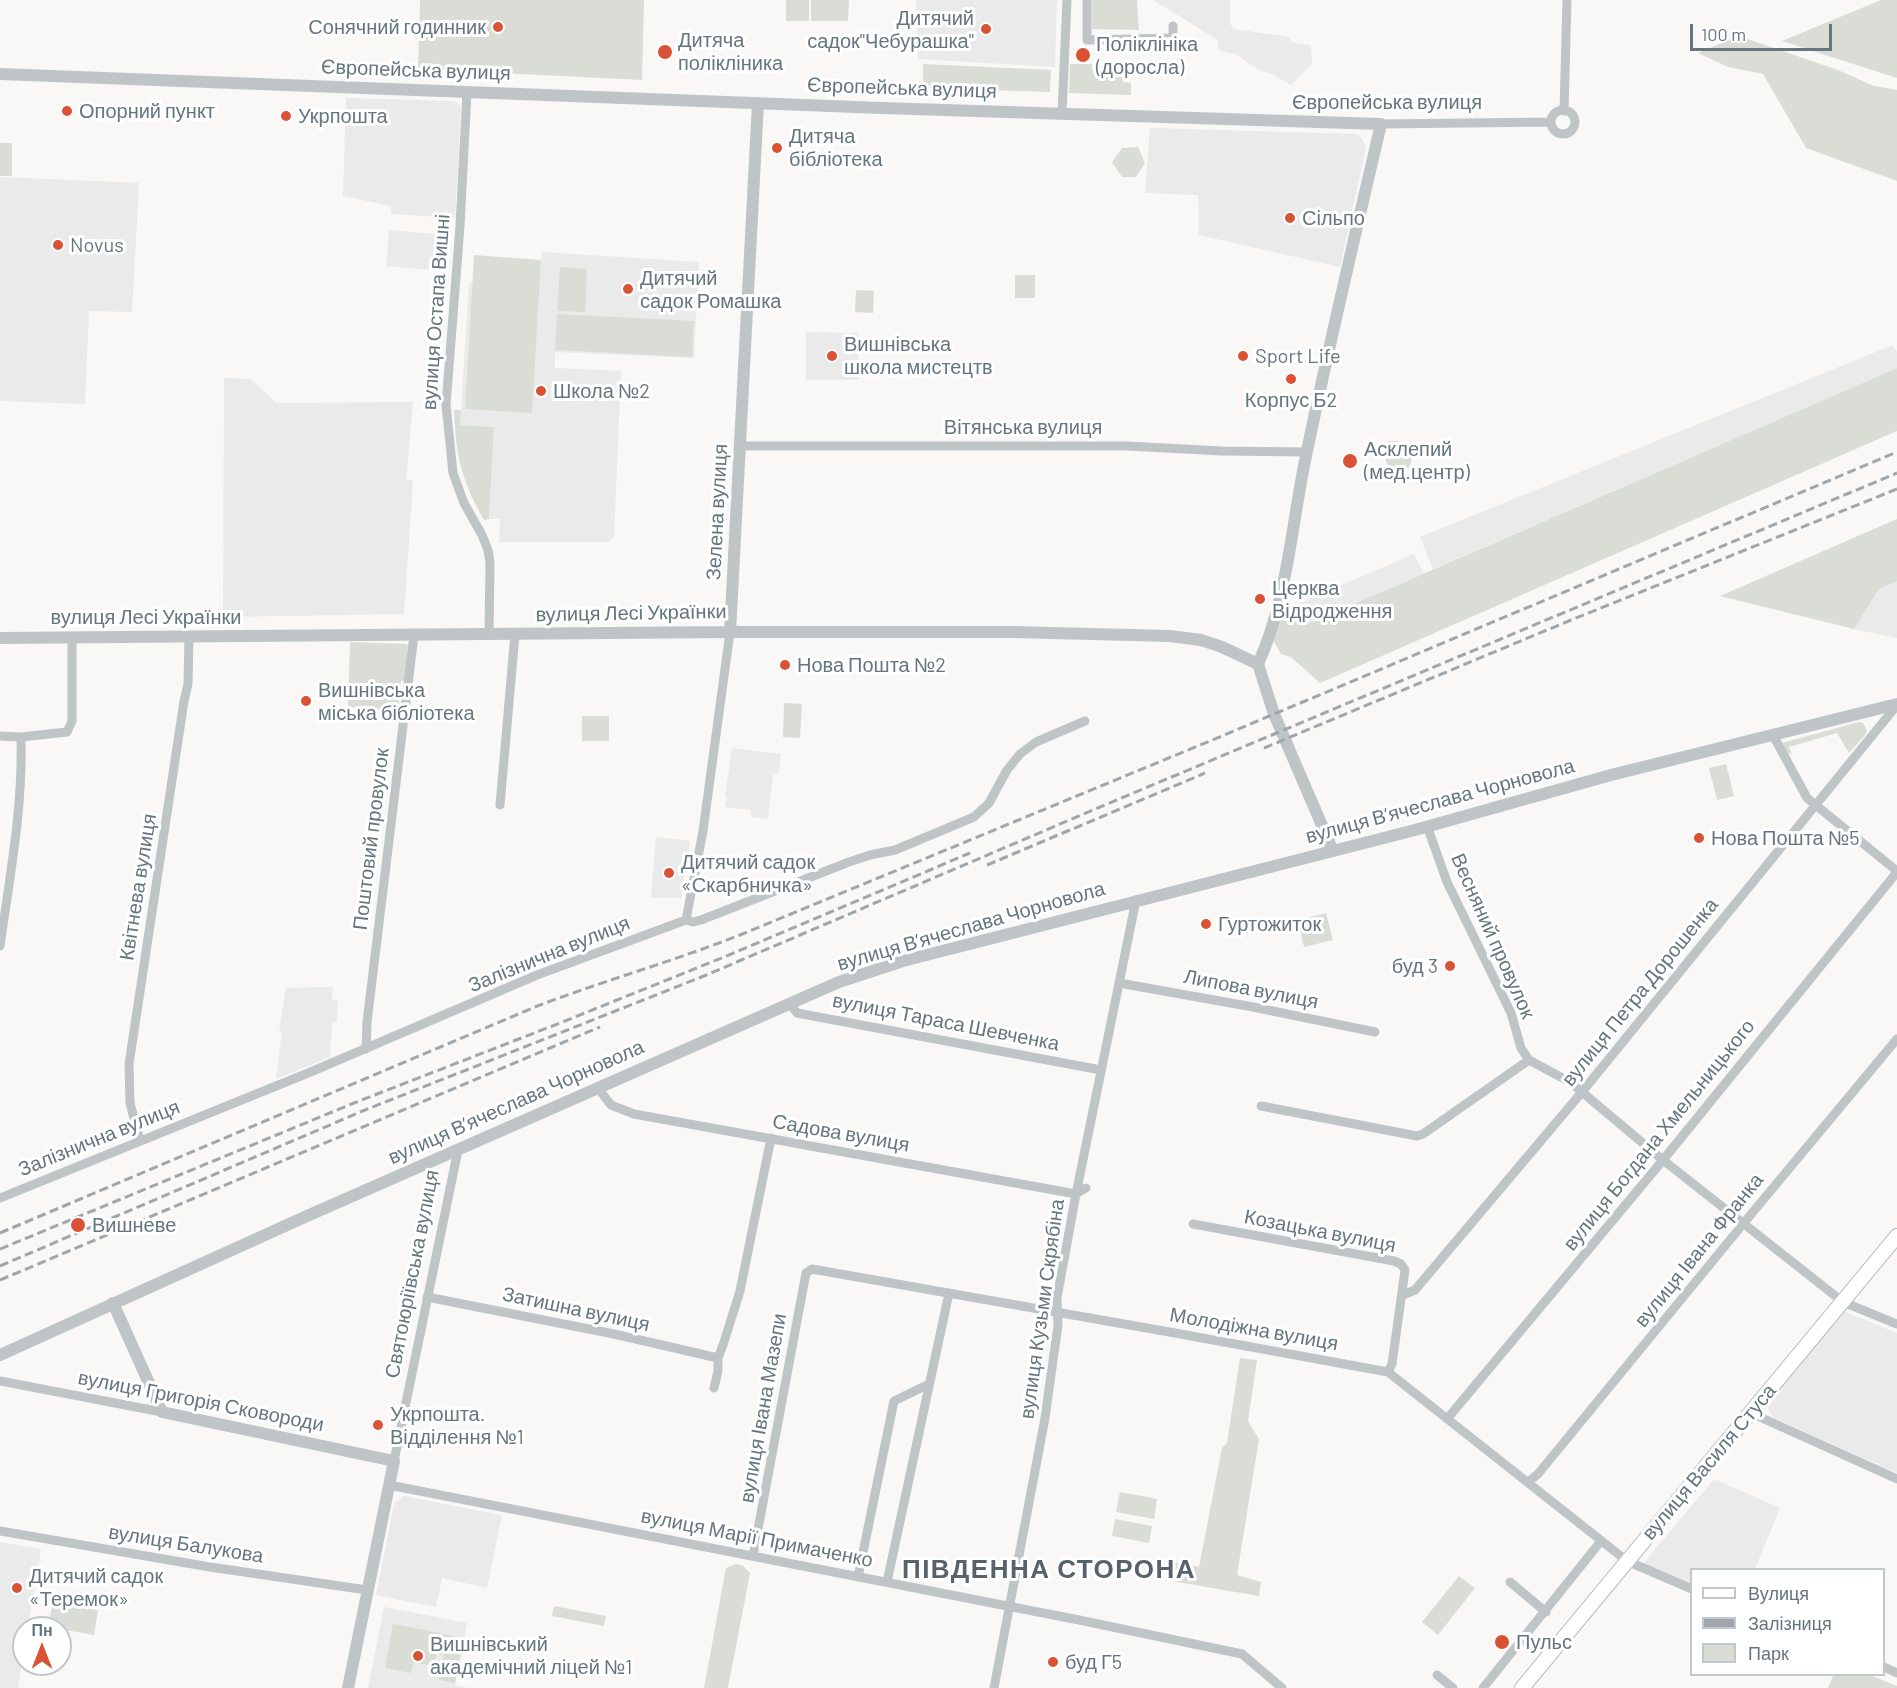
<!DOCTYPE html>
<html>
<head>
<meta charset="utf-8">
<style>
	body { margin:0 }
	#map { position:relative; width:1897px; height:1688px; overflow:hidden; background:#f9f8f6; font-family:Barlow,sans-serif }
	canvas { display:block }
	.legend { position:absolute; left:1690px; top:1568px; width:195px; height:108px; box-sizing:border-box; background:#fff; border:2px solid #c1c8cc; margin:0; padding:8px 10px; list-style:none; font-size:18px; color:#65767f }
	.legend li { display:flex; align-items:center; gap:12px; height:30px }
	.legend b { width:30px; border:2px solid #c1c8cc }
	.north { position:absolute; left:12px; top:1616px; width:60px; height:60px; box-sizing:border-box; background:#fff; border:2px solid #c1c8cc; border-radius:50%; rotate:0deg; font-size:16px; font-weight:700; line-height:24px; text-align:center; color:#65767f }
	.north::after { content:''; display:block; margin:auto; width:21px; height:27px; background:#d95236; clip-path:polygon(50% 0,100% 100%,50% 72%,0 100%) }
	.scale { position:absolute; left:1690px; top:24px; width:142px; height:27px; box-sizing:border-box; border:3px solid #65767f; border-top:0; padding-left:8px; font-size:18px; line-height:21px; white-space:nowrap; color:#65767f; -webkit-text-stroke:4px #fff; paint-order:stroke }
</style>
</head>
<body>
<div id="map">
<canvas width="1897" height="1688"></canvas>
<ul class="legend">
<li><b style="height:8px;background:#fff"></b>Вулиця</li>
<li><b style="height:8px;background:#9fa7ac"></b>Залізниця</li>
<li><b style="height:16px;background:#d9ddd6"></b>Парк</li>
</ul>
<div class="north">Пн</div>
<div class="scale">100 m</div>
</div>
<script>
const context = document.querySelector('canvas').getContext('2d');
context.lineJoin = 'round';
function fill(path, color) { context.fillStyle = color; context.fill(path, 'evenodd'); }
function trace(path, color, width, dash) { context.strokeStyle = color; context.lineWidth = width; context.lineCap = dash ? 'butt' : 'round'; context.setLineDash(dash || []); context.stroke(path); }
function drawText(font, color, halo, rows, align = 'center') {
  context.font = font + ' Barlow,sans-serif'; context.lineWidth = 6; context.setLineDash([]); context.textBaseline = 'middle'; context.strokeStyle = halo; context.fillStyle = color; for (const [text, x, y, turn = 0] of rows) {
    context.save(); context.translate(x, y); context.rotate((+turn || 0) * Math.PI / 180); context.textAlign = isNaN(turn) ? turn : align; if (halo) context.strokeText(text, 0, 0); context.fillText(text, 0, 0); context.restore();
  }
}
const built = new Path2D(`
	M916,0H1057L1055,67L918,59Z
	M1153,0H1230V24L1234,29L1289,37L1293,43L1311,45L1312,64L1291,85L1272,74L1260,71L1236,54L1221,51L1218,47V40Z
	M346,98L454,101L461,106L455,218L391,214V206L343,196Z
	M1150,128L1356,134L1362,138L1366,148L1340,267L1199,235L1198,195L1145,193Z
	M0,177L139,183L132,312L89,311L85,404L0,401Z
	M389,230L435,234L432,270L386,266Z
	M542,252L699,262L694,358L555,352V368L621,371L614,537L608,542H499L500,519H489L494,427L460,425L469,283L539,286Z
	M806,332L859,333L858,380H806Z
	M1893,345L1897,352V368L1433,569L1420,537Z
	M224,378L251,379L276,403L413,402L406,480H413L404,614L223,617Z
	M1414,554L1424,573L1303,626L1293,606Z
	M1897,581V638L1854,629L1879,589Z
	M732,748L781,754L779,773H773L768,819L751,817V810L725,807L727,797L725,796Z
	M656,837L690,841L681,898H651Z
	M333,987L332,1000L338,1001L337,1022H332L330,1057L276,1079L282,1031H279L286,988Z
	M1841,1310L1897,1333V1473L1774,1418L1766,1405Z
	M1714,1479L1780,1508L1755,1569L1692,1570L1691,1583L1642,1565Z
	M404,1496L502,1515L487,1588L442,1578L436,1607L376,1595L394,1504Z
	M0,1542L41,1549L28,1628H24V1651L18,1688H0Z
	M384,1607L467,1623L455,1685L467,1688H368Z`);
const green = new Path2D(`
	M420,0H644L642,80L418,69Z
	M786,0H809V21H786Z
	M811,0H849L848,21H811Z
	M1092,0H1137L1139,30L1092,29Z
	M1881,0H1897V78L1782,41Z
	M1739,36L1838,70L1874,86L1897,90V181L1806,148L1763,74L1728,67L1698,53Z
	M923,64L1051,70L1050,92L923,88Z
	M1070,64H1092V70L1123,72V82L1131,83V95L1069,93Z
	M0,143H12V176H0Z
	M1138,147L1145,163L1136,177H1122L1112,162L1122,148Z
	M474,255L541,260L532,413L465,409Z
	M560,267L587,269L585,312L557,311Z
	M1015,275H1035V298H1015Z
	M856,290L874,291L873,313L855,312Z
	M557,314L694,321L692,357L555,350Z
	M1897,368V431L1320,683L1291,657L1281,654L1273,640L1281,609L1293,606L1303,626Z
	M454,410H461L460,425L494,427L489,519L484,520C461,480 456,456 454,410Z
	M1388,441L1407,442C1413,449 1413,461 1409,468L1389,467C1384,460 1384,448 1388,441Z
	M1897,519V581L1879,589L1854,629L1720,596Z
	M350,642L407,644L408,646L405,681H401L398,711L348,707Z
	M784,703L802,704L800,738L783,737Z
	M582,716H609V741H582Z
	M1859,722L1863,723L1867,730L1865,735L1849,753L1837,733L1789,747L1792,754L1787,753L1782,743Z
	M1726,764L1734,796L1717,800L1709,768Z
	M1326,913L1333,940L1304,947L1298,920Z
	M1240,1358L1257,1360L1248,1421L1259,1439L1237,1575L1261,1582L1259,1596L1177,1582L1172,1572L1174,1562L1199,1567L1222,1448L1227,1443Z
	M1120,1492L1157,1499L1154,1519L1116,1512Z
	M1115,1519L1152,1526L1149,1543L1112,1536Z
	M736,1564L742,1565L750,1573L728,1688H704L726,1568Z
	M1459,1576L1475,1588L1438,1635L1422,1622Z
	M53,1602L98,1610L94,1635L48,1627Z
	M554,1606L606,1616L604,1626L552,1616Z
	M393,1624L440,1633L434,1666L414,1662L411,1673L385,1668Z
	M442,1634L464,1638L455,1683L439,1680L444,1655L438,1654Z
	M1834,1674L1870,1675L1897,1686V1688H1828Z`);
const minor = new Path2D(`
	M1087,0V40L1173,38V26
	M467,92L460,226L446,405L453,473L464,503L482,535L488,550L490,563L489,634
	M1551 122a12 12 0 1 1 24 0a12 12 0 1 1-24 0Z
	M1564,111L1567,0
	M1062,113L1067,0
	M1381,124L1551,122
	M740,446H1127L1222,451L1307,452
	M1773,735L1807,798L1897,871
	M0,736L21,737L67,732L72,721V637
	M500,805L515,634
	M1427,826L1447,882L1511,1013L1521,1048L1529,1060L1570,1082L1663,1160L1843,1302L1897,1324
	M686,920L703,831L730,632
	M0,946C10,876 23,807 21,737
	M1119,983L1253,1007L1375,1032
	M789,1003L797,1013L1101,1070
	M366,1049L367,1022L414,635
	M598,1088L611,1105L634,1114L1076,1194L1086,1188
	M1261,1106L1417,1136L1423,1134L1529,1060
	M140,1141L130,1103L129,1064L184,701L188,684L189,637
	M0,1198L313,1071L537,975L686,920L693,922L701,920L849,862L870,855L895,850L974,817L989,803L1007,770L1020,754L1036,742L1085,721
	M1193,1224L1394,1261L1401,1264L1405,1270L1392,1364L1388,1372
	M1403,1295L1415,1290L1582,1092L1897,705
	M427,1297L614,1334L718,1358
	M0,1381L162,1412
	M714,1388L718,1371V1358L723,1345L740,1291L771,1138
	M1751,1413L1897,1479
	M1447,1419L1663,1160L1897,872
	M394,1461L458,1150
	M1528,1482L1538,1474L1743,1224L1897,1039
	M389,1485L1079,1620L1242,1654L1282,1688
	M0,1531L210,1567L367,1590
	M753,1556L806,1273L812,1269L1175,1333L1388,1372L1627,1561L1692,1589
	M858,1577L894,1401L929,1384
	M887,1582L949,1293
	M1510,1582L1546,1612
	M1884,1667L1897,1673
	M1437,1675L1453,1688
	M994,1688L1045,1418L1058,1325L1057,1298L1076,1194L1136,900
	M1483,1688L1601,1541`);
const tertiary = new Path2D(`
	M0,74L882,108L1381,124C1355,236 1328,348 1305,461C1291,529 1287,601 1258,664L1274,714L1333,851
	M730,632L758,103
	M0,638L730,632H1013L1170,636L1201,640L1222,647L1258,664
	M113,1303L162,1412L394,1461L348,1688
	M0,1355L307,1216L839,982L903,961L1415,830L1611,775L1897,704`);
const secondary = new Path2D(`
	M1522,1688L1897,1236`);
const rail = new Path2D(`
	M1264,748L1571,620L1897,489
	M987,865L1205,773
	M0,1233L540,1005C606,980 674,961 740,935L1222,736L1897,452
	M0,1249L354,1103L560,1023L729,955L970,853
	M0,1266L365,1110L704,976L1100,807L1897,473
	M0,1280L600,1027`);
const markers = [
	[498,27,6,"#d95236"],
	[986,29,6,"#d95236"],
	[665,52,8,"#d95236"],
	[1083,55,8,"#d95236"],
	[67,111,6,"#d95236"],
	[286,116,6,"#d95236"],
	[777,148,6,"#d95236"],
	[1290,218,6,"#d95236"],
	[58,245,6,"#d95236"],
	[628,289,6,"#d95236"],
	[832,356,6,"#d95236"],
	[1243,356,6,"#d95236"],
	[1291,379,6,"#d95236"],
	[541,391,6,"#d95236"],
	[1350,461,8,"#d95236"],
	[1260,599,6,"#d95236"],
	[785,665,6,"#d95236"],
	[306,701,6,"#d95236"],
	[1699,838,6,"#d95236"],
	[669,873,6,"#d95236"],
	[1206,924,6,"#d95236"],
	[1450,966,6,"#d95236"],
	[78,1225,8,"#d95236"],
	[378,1425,6,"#d95236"],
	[17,1588,6,"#d95236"],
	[1502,1642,8,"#d95236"],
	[418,1656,6,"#d95236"],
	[1053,1662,6,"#d95236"]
];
const poiNames = [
	["Дитячий",974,18,"right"],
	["садок\"Чебурашка\"",974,41,"right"],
	["Сонячний годинник",486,27,"right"],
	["Дитяча",678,40],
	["полікліника",678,63],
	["Поліклініка",1096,44],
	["(доросла)",1096,67],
	["Опорний пункт",79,111],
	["Укрпошта",298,116],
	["Дитяча",789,136],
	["бібліотека",789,159],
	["Сільпо",1302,218],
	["Novus",70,245],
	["Дитячий",640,278],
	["садок Ромашка",640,301],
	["Вишнівська",844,344],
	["школа мистецтв",844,367],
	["Sport Life",1255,356],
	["Школа №2",553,391],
	["Корпус Б2",1291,400,"center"],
	["Асклепий",1364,449],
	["(мед.центр)",1364,472],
	["Церква",1272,588],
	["Відродження",1272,611],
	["Нова Пошта №2",797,665],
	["Вишнівська",318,690],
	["міська бібліотека",318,713],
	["Нова Пошта №5",1711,838],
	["Дитячий садок",681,862],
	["«Скарбничка»",681,885],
	["Гуртожиток",1218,924],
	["буд 3",1438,966,"right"],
	["Вишневе",92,1225],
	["Укрпошта.",390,1414],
	["Відділення №1",390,1437],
	["Дитячий садок",29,1576],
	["«Теремок»",29,1599],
	["Пульс",1516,1642],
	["Вишнівський",430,1644],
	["академічний ліцей №1",430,1667],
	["буд Г5",1065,1662]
];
const streetNames = [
	["Європейська вулиця",416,70,2],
	["Європейська вулиця",902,88,2],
	["Європейська вулиця",1387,102],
	["вулиця Остапа Вишні",436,312,-86],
	["Вітянська вулиця",1023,427],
	["Зелена вулиця",717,512,-87],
	["вулиця Лесі Українки",631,613,-1],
	["вулиця Лесі Українки",146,617],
	["вулиця Вʼячеслава Чорновола",1440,801,-15],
	["Поштовий провулок",371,839,-83],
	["Квітнева вулиця",138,887,-81],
	["вулиця Вʼячеслава Чорновола",971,926,-16],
	["Весняний провулок",1493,936,66],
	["Залізнична вулиця",549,954,-22],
	["Липова вулиця",1251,989,11],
	["вулиця Петра Дорошенка",1640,992,-51],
	["вулиця Тараса Шевченка",946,1022,11],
	["вулиця Вʼячеслава Чорновола",516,1102,-24],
	["Садова вулиця",841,1133,10],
	["вулиця Богдана Хмельницького",1659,1135,-51],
	["Залізнична вулиця",99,1138,-22],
	["Козацька вулиця",1320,1231,11],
	["вулиця Івана Франка",1699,1250,-51],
	["Святоюріївська вулиця",412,1274,-79],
	["Затишна вулиця",576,1309,12],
	["вулиця Кузьми Скрябіна",1042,1309,-82],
	["Молодіжна вулиця",1254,1329,10],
	["вулиця Григорія Сковороди",201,1401,11],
	["вулиця Івана Мазепи",763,1408,-80],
	["вулиця Василя Стуса",1709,1462,-50],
	["вулиця Марії Примаченко",757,1538,11],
	["вулиця Балукова",186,1544,9]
];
const districtNames = [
	["ПІВДЕННА СТОРОНА",1049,1569]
];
fill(built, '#e9eae9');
fill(green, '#d9ddd6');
trace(secondary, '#b2b8bc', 16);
trace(minor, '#bfc4c7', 9);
trace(tertiary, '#bfc4c7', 12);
trace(secondary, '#fff', 14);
trace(rail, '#9fa7ac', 3, [9, 4.5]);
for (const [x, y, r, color] of markers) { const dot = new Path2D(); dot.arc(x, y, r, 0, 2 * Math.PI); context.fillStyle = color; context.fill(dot); trace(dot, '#fff', 2); }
drawText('20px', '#65767f', '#fff', poiNames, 'left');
drawText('20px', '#65767f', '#fff', streetNames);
context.letterSpacing = '1.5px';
drawText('bold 26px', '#57636b', '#fff', districtNames);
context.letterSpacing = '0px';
</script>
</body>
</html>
